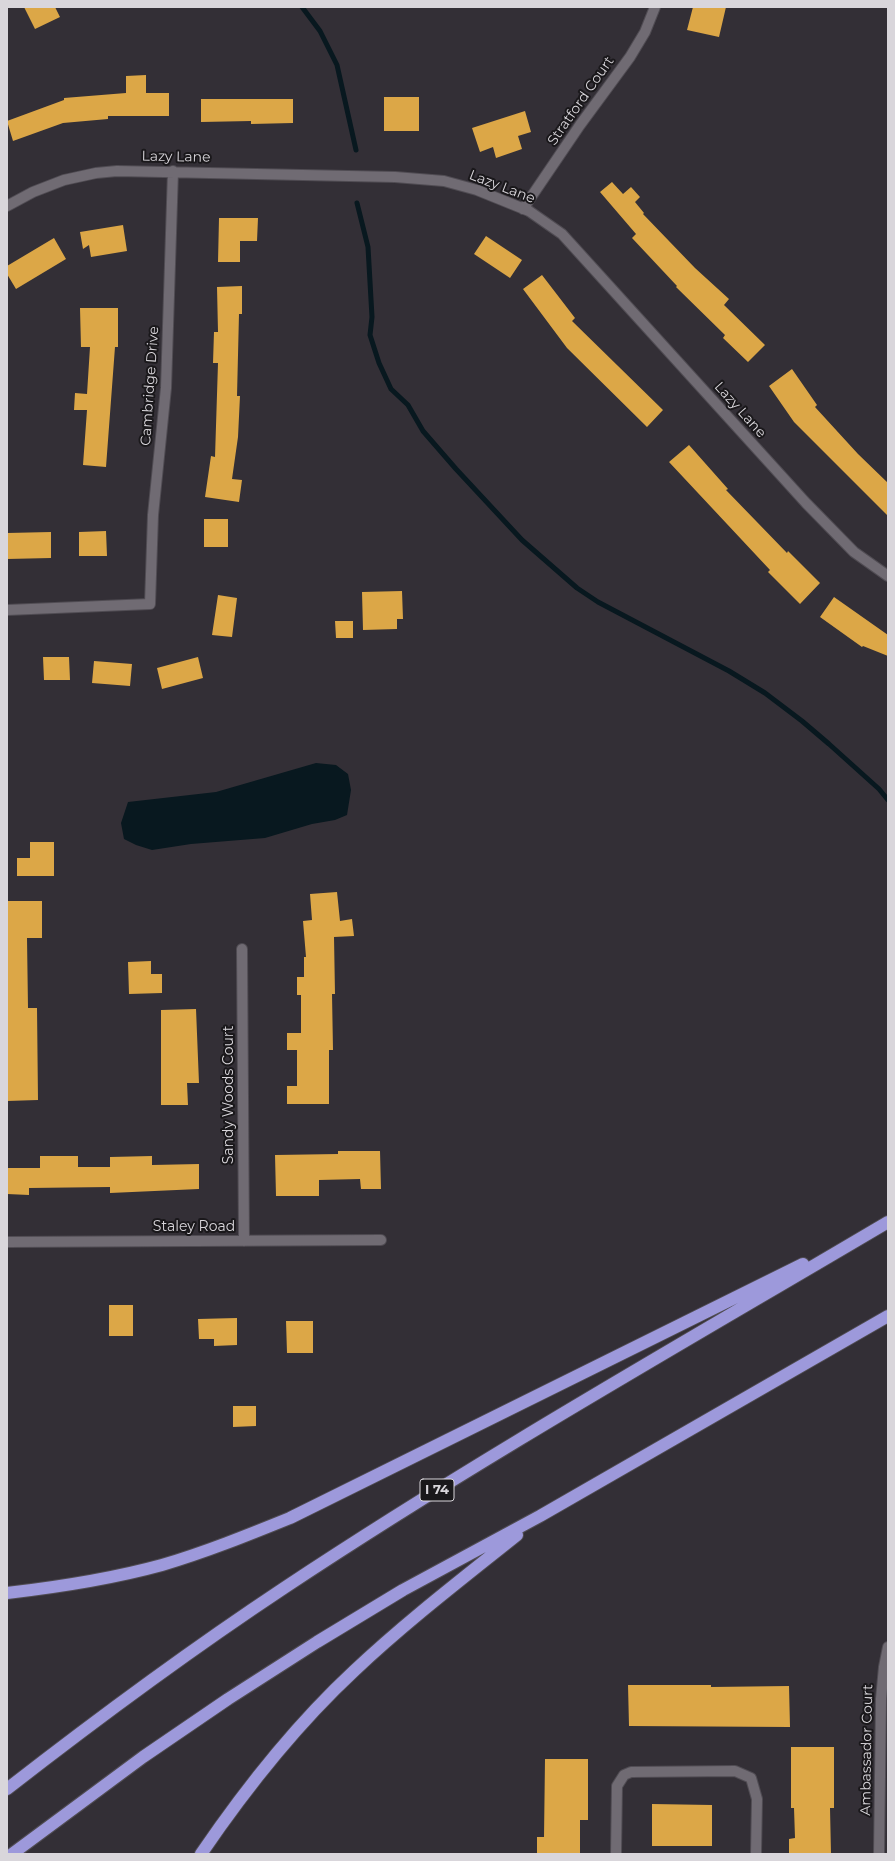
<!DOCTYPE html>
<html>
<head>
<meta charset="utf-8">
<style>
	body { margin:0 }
	#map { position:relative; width:895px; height:1861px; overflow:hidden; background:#332f36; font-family:Montserrat,sans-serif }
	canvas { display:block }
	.frame { position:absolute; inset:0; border:8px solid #d9d6db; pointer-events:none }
</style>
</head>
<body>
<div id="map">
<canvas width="895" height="1861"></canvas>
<div class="frame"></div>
</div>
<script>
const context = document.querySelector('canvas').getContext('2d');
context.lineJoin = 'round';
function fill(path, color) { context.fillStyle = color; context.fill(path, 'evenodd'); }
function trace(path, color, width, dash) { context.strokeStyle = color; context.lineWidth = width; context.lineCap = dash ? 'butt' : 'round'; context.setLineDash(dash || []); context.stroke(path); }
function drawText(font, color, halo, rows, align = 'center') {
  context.font = font + ' Montserrat,sans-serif'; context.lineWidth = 4; context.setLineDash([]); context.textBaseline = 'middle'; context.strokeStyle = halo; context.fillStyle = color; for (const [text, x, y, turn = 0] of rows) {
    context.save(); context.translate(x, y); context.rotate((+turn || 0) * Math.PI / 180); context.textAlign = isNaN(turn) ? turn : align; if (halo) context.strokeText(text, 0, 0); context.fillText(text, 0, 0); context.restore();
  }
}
const water = new Path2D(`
	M316,763L336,765L348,774L351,790L347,815L335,820L312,824L265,838L191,844L152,850L136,845L124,839L121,823L128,802L216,792Z`);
const stream = new Path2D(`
	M302,7L320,31L337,65L356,150
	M357,203L368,247L372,317L370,335L379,363L391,389L408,405L423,431L456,469L522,540L577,588L598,602L729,671L765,693L802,721L829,744L879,789L888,800`);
const building = new Path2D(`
	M24,7H55L60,17L35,29Z
	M693,7H726L719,37L687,30Z
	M146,75V93H169V116H108V119L63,123L13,141L7,121L64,100V98L126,93V76Z
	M384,97H419V131H384Z
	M201,99H293V123L251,124V121L201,122Z
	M525,111L531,132L518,136L522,149L496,158L493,147L480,152L472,128Z
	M612,182L623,194L631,187L640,197L635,202L644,213L643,214L695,268L729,299L724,305L765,345L748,362L723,338L725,335L676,287L677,286L632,238L636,234L600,192Z
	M219,218H258L257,241H240V262H218Z
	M123,225L127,251L91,257L89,245L83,249L80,232Z
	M486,236L522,260L510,278L474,254Z
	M54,238L66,259L16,289L7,274V266Z
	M542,275L575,318L572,321L663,410L647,427L567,348L523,289Z
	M242,286V314H239L237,396H240L238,437L232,479L242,480L239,502L205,497L211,456L215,457L218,363H213L214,332H218L217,287Z
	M80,308H118V347H115L106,467L83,465L87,410H74L75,393L87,394L90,347H81Z
	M792,369L817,405L815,407L858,454L888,483V516L794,422L769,386Z
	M689,445L728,489L726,490L787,553L788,551L820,583L800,604L768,572L770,570L669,462Z
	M204,519H228V547H204Z
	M106,531L107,556H79V532Z
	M51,532V558L7,559V533Z
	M402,591L403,619H397V629L363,630L362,592Z
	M218,595L237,598L232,637L212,635Z
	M834,597L888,635V656L863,646L862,647L820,617Z
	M335,621H353V638H336Z
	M43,657H69L70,680H44Z
	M198,657L203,678L162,689L157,668Z
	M94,661L132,664L130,686L92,683Z
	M30,842H54V876H17V858H30Z
	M337,892L340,921L352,919L354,936L334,937L335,994H332L333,1050H329V1104H287V1086H297V1050H287V1033H301V995H297V977H304V957H306L303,921L312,920L310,894Z
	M7,901H42V938H27L28,1008H37L38,1100L7,1101Z
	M151,961V974H162V993L129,994L128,962Z
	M196,1009L199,1083H187L188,1105H161V1010Z
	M338,1151H380L381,1189H361L360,1179L319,1180V1196H276L275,1155L338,1154Z
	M40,1156H78V1167H110V1157L152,1156V1165L199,1164V1189L110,1193V1187L29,1188V1195L7,1194V1168H40Z
	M109,1305H133V1336H109Z
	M237,1318V1345L214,1346V1339H199L198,1319Z
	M286,1321H313V1353H287Z
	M233,1406H256V1426L233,1427Z
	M628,1685H711V1687L789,1686L790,1727L629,1726Z
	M791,1747H834V1808H830L831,1854H789V1839L795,1838L794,1808H791Z
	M545,1759H588V1820H580V1854H537V1837H544Z
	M652,1804L712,1805V1846H652Z`);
const minor = new Path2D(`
	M7,206L33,192L64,180L96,173L117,171L395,177L444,181L477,190L529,211L562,234L806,503L854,552L888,576
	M523,209L580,125L630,57L645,32L655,7
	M7,610L150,604L153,515L166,388L173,171
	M242,949L244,1241
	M7,1242L381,1240
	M616,1854L617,1786L624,1775L631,1772L735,1771L751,1778L757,1799L756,1854
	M879,1854L881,1699L884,1667L888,1647`);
const highway = new Path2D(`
	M7,1593C59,1587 111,1579 162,1565C206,1552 248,1535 290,1518L803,1264
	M7,1789C97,1719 189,1651 284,1588C480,1458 685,1342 888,1222
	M12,1854L143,1757L228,1699L317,1642L403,1590L540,1516L888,1316
	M201,1854C246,1788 296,1725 354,1671C406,1622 462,1579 517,1535`);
const shields = [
	[437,1490,34]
];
const shieldNames = [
	["I 74",437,1490]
];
const streetNames = [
	["Stratford Court",581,101,-55],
	["Lazy Lane",176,157,1],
	["Lazy Lane",502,187,21],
	["Cambridge Drive",150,386,-86],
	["Lazy Lane",740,410,48],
	["Sandy Woods Court",229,1095,-90],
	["Staley Road",194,1227],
	["Ambassador Court",867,1750,-89]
];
fill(water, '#08181f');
trace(stream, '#08181f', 5);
fill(building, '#dca747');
trace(minor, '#504c53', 12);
trace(highway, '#504c53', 14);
trace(minor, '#706b73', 10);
trace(highway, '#9d99db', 12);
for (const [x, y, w] of shields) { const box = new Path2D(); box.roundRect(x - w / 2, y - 11, w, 22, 3); context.fillStyle = '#1a181b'; context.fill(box); trace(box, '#d9d6db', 1); }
drawText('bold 13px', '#d9d6db', null, shieldNames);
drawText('14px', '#d9d6db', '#1a181b', streetNames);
</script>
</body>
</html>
